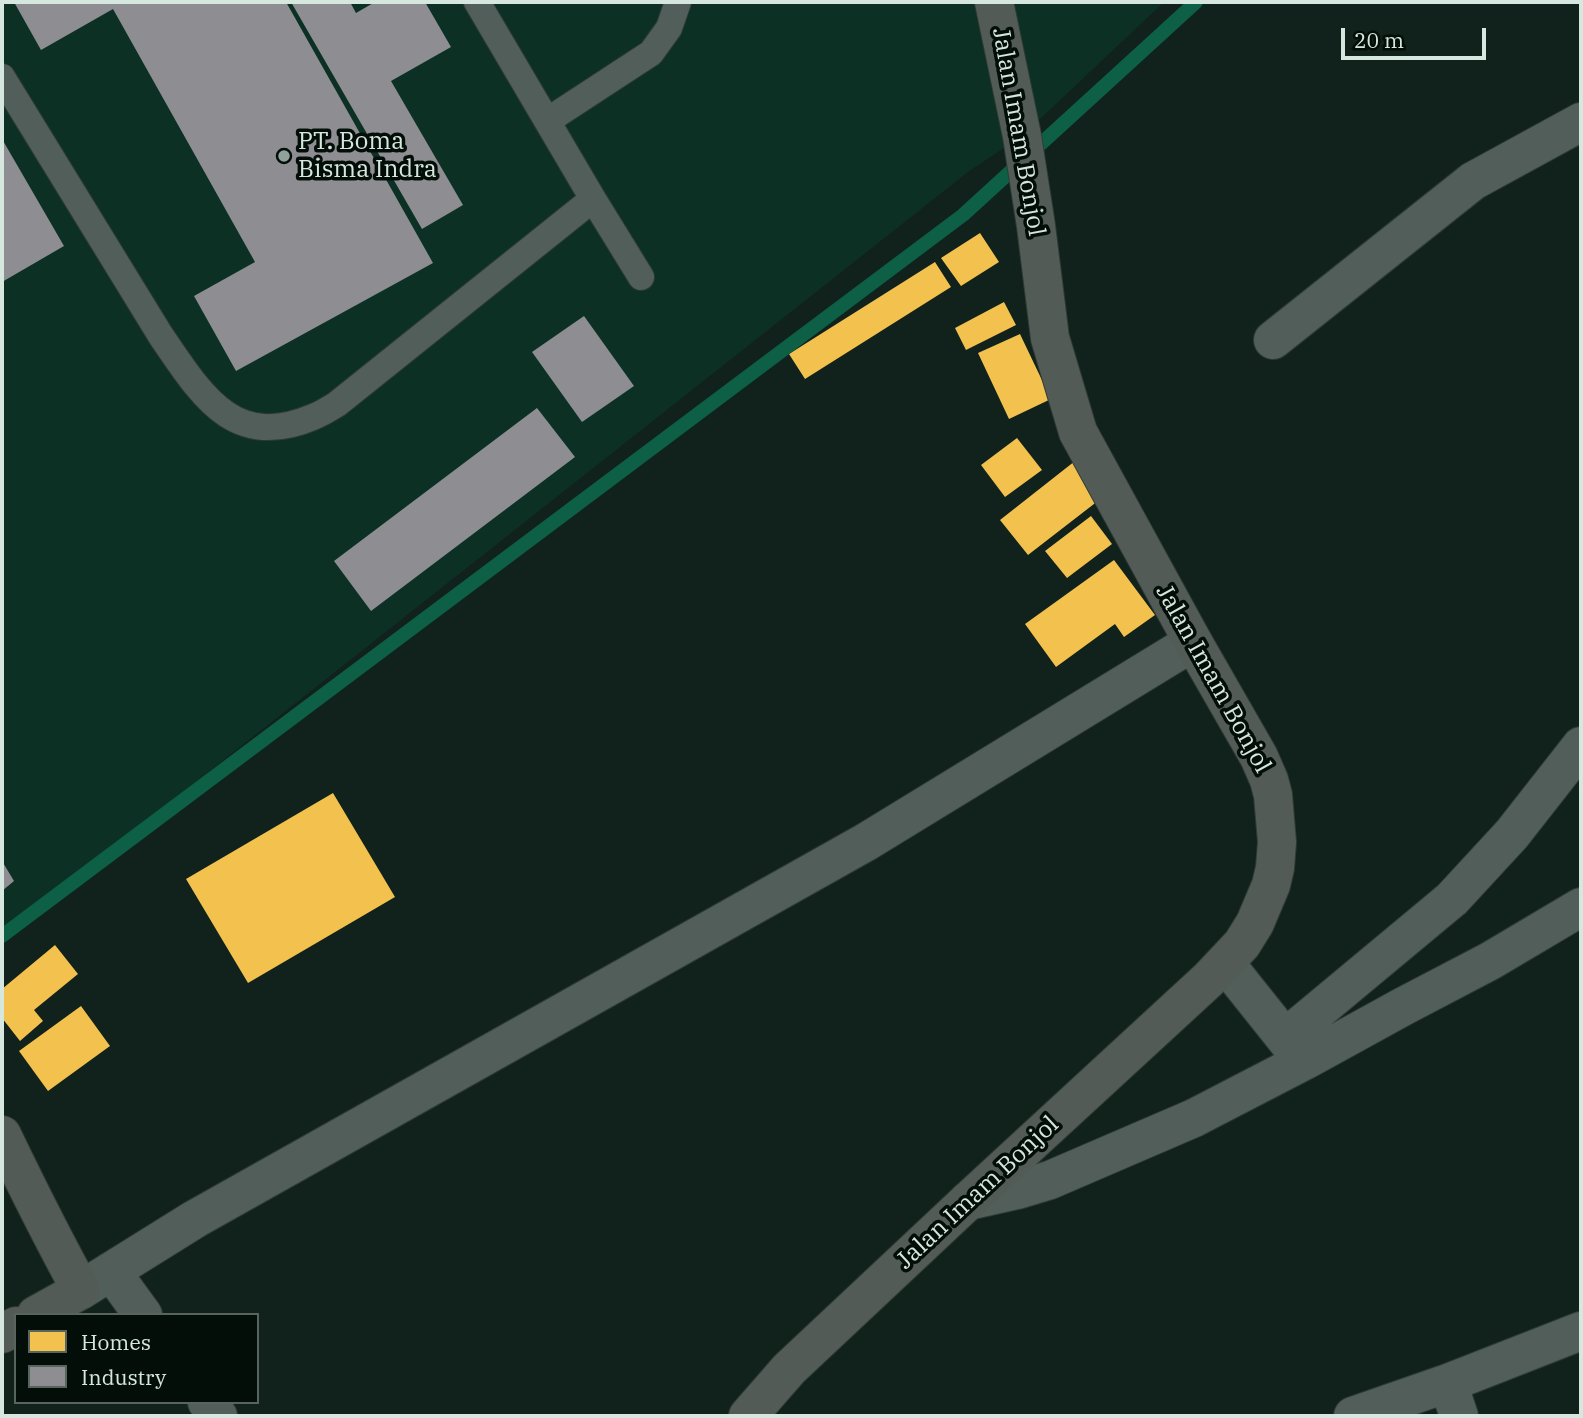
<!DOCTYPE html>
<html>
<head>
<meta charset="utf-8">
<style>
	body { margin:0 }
	#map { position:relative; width:1583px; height:1418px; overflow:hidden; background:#11211b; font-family:"IBM Plex Serif",serif }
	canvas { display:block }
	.frame { position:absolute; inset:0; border:4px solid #d6e7df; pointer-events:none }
	.legend { position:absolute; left:14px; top:1313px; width:245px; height:91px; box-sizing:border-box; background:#040e09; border:2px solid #58655f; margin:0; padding:9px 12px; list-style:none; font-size:21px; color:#d6e7df }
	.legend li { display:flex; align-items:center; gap:14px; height:35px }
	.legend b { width:35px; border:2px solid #58655f }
	.scale { position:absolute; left:1341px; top:28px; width:145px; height:32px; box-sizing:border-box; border:4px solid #d6e7df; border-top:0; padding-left:9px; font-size:21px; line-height:24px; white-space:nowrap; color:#d6e7df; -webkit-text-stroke:5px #040e09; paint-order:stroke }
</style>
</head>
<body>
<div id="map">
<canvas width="1583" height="1418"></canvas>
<div class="frame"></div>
<ul class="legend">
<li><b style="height:19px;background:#f2c14e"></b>Homes</li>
<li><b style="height:19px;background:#8d8d92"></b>Industry</li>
</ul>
<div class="scale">20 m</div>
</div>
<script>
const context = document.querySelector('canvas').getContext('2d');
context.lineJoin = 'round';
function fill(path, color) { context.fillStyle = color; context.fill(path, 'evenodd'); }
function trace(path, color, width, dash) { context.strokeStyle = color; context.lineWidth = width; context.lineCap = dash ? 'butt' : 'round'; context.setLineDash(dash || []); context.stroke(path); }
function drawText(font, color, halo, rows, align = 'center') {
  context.font = font + ' "IBM Plex Serif",serif'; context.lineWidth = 7; context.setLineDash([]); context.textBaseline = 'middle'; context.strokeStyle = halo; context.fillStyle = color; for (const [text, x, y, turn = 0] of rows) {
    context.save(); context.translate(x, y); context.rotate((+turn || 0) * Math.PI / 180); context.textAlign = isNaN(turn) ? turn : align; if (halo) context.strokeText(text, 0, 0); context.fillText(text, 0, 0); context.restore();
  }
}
const built = new Path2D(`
	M2,2H1164L1022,136L968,172L2,935Z`);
const homes = new Path2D(`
	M980,233L999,262L961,286L941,258Z
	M935,262L951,287L805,379L789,354Z
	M1004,302L1016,325L966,350L955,328Z
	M1020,334L1051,399L1009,419L978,353Z
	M1017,438L1042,470L1005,497L981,465Z
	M1075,461L1103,497L1028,555L1000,520Z
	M1091,516L1112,544L1067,578L1045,551Z
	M1114,560L1155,615L1124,637L1115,624L1056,667L1025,624Z
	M333,793L395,897L248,983L186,879Z
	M55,945L78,974L34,1010L43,1021L20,1041L2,1018V989Z
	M81,1006L110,1046L48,1091L19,1051Z`);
const industry = new Path2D(`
	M14,2H286L433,263L236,371L194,296L255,262L113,9L41,50Z
	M291,2H350L356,13L375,2H425L451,47L391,81L463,205L422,229Z
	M2,139L64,246L2,282Z
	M584,316L634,386L582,422L532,352Z
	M537,408L575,457L371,611L334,561Z
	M2,861L14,881L2,891Z`);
const stream = new Path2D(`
	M2,936L963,215L1196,2`);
const lane = new Path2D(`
	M477,2L593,199L641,277
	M2,77L161,336C201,394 233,451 313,417C321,414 329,409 337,404L593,199
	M547,121L651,53L669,28L678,2`);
const street = new Path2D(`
	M1273,340L1473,181L1581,122
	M1225,963L1300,1057
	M1285,1038L1452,899L1512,834L1581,746
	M968,1201L1017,1190L1050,1180L1194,1118L1304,1061L1404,1006L1490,961L1581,907
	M111,1271L143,1315
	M81,1290L195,1219L866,842L1193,642
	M1448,1383L1459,1416
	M207,1402L218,1416
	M1353,1416L1448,1383L1581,1331`);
const secondary = new Path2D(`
	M2,1135C27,1187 53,1239 81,1290L36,1315
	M2,1334L16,1326
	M748,1416L789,1369L968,1201L1209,979L1242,944L1255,923L1271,885L1275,868L1277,842L1273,795L1269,780L1259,757L1193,642L1078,432L1050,338L1036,226L1022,136L994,2`);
const markers = [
	[284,156,7,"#91a29a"]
];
const streetNames = [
	["Jalan Imam Bonjol",1018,132,80],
	["Jalan Imam Bonjol",1213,679,61],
	["Jalan Imam Bonjol",978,1193,-43]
];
const poiNames = [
	["PT. Boma",298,142],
	["Bisma Indra",298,170]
];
fill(built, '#0c3124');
fill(homes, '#f2c14e');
fill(industry, '#8d8d92');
trace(stream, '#0d6046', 14);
trace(lane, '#2f3b36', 28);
trace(street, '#2f3b36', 40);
trace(secondary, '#2f3b36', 40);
trace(lane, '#525e59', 26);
trace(street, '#525e59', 38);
trace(secondary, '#535b56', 38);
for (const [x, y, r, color] of markers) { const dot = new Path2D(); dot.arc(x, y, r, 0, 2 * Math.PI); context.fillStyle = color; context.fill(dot); trace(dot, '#040e09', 2.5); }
drawText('24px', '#d6e7df', '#040e09', streetNames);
drawText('24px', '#d6e7df', '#040e09', poiNames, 'left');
</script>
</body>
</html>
